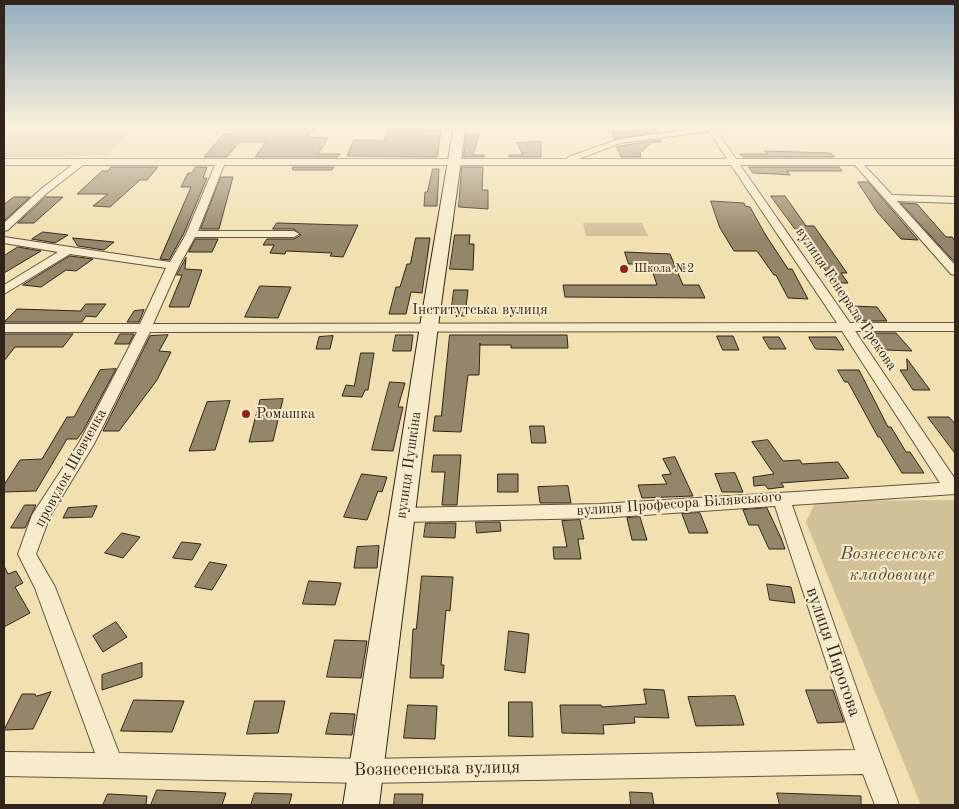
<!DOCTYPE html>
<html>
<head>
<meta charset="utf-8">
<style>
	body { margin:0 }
	#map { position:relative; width:959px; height:809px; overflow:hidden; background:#f2e0b1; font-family:"Old Standard TT",serif }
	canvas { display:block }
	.frame { position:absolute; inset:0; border:5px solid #33241b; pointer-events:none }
</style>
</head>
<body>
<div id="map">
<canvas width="959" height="809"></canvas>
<div class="frame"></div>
</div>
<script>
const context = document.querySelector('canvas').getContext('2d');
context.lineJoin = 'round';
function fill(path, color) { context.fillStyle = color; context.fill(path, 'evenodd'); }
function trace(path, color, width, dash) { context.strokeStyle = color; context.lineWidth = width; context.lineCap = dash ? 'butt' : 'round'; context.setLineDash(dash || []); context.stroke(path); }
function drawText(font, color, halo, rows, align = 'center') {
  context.font = font + ' "Old Standard TT",serif'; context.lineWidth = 4; context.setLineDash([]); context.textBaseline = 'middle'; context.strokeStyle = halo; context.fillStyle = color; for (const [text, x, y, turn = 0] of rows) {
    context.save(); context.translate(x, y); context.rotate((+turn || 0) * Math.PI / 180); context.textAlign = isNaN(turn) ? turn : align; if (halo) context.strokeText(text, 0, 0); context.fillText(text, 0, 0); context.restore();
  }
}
const green = new Path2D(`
	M4,125H136L107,155L62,157H4Z
	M583,223H642L648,236H586Z
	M955,500V805H921L806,522L816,501Z`);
const building = new Path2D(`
	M241,125H319L307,137L328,138L318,154H340L338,157H255L266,142H239L227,157H204L224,134H231Z
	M388,129L441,130L437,157L347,156L354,140L384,141Z
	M656,130L657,132L614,139L612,132Z
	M467,134L479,135L473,155H484V157H464Z
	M660,140L662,142H652L640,153L641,157H621L617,147Z
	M541,142V157H509V155H523L517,143Z
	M765,151L831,153L834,157H743L740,154H767Z
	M111,167H158L147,180H140L110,207L93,206L108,194H77L102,171H108Z
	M196,167H207L203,178H207L184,233L169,260L160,259L191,187H181L188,173H191Z
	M293,167H334L332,170H293Z
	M462,167H483L482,190H488V209L459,207Z
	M749,167H839L842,171H787L790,175L775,174L753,173Z
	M433,169H439L437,206H424L425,192H427Z
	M221,177H233L219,229H201Z
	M858,182H868L918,240L901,239L878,213Z
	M771,196H785L806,226H814L847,273H841L848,283H835Z
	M14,197H30L4,221V205Z
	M46,197H63L34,223H18Z
	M711,201L744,203L745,206L750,207L765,234L788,269H792L808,299L788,298L776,275H774L757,251H734L720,228Z
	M901,203L917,204L946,237H952L955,241V262Z
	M277,223L345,225H358L343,257L330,256L332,253L286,251L285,254L270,253L274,245H263L267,239H294L301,235L294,229H273Z
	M43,232L68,235L55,243L32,239Z
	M455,235H470L469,244H474L473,270L450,269Z
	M73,238L114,242L104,250L78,246Z
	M416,238H430L422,293L411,292L406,314H389L396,287H400L407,264H410Z
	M196,239H218L212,252H189Z
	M18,247L41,251L4,273V256Z
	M625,252L670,254L683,285H699L705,298L565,297L563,285H657L650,264H629Z
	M70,256L93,259L76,271L66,270L41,287L23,285Z
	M186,258L185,269L202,270L189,307H169L182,275H177Z
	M260,286L291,287L278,318L245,317Z
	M454,290H468L465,316L451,315Z
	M86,304H106L96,317L86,316L82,322H4L17,309L80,311Z
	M851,306L877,307L887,321H864L860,319Z
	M144,310L139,322H127L134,311Z
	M873,333H896L912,351L886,350Z
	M4,334H73L63,347H15L4,361Z
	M120,334H134L129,344H115Z
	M168,335L159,351L171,352L157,380L119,431H103L150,336Z
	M396,335H413L411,351H393Z
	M450,335H567L568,348H511V345H480V343L479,375H468L461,432L433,431L435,416H441Z
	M333,336L330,349H316L319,337Z
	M717,336H733L739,350H723Z
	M763,337H779L786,349H770Z
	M809,337H836L844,350L816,349Z
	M361,353H374L368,390H365L362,397L342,396L346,385L354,386Z
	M907,359L930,390H913L900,370H907Z
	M116,369L83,431L77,439H67L36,491L4,492V485L20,460L42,459L67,417H74L100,370Z
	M838,370H859L888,427H891L906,452H910L924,473H902L880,437H878L848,382H845Z
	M390,382L405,383L398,407H403L393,451L372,450Z
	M283,399L273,441L249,442L260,400Z
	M230,401L215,450L189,451L207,402Z
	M928,417H949L955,424V453Z
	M530,426H544L546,443H532Z
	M768,440L783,461L800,460L802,464L838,462L849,478L781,483L784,487L768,489L765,485L754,486L753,477L774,474L752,442Z
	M434,455H461L457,505H442L445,472H432Z
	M675,457L693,496L642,498L638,485L667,484L662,475L671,474L663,459Z
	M735,473L743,492H722L715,474Z
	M362,474L387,477L382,492L378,491L367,520L344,517Z
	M498,474H518V492H498Z
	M568,486L571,503H540L538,487Z
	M25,505H36L25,528H11Z
	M97,506L92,517L63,518L68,508Z
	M767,508L781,538L785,549H769L758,525H749L743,510Z
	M700,513L708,533H689L682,514Z
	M640,517L647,540H632L627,518Z
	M580,520L584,539H578L581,559H554L553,547H567L562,521Z
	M476,522H500L501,531L477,533Z
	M426,523H456L455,538L424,537Z
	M122,533L140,537L123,558L105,553Z
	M182,542L201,544L192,560L173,558Z
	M379,546L377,568H354L357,547Z
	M210,562L227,565L212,590L195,587Z
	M4,566L8,574L16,571L23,583L15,587L30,613L4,627Z
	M422,576L453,577L450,611L446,610L441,665H444L443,678H410L413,629H416Z
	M309,581L341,583L335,605L303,604Z
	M767,584L791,587L795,603L770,600Z
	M116,622L127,637L103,652L93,636Z
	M509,631L529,634L525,673L505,670Z
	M335,640L367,641L361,678L327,677Z
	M142,663V677L102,690V675Z
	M644,689L664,690L669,718L634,717L635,723L603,725L604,734L562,733L560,705H601L602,707L646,704Z
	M806,690H833L844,722L818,723Z
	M51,692L33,729L4,730L22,694H35L36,696Z
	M735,696L744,725L696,726L688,697Z
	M134,700L184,701L172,732L121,731Z
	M255,701H285L278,733L247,734Z
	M509,702H532L533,737L509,736Z
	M408,705L437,706L435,739L404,738Z
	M331,713L355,714L352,735L326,734Z
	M157,790L226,793L222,805H151Z
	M630,792L652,793L654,805H631Z
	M255,793L292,794L289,805H251Z
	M777,793L861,796V805H780Z
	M108,794L147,796L146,805H103Z
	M395,794H423L422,805H394Z`);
const street = new Path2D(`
	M723,125H741L737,127L716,130L736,159H955V165H864L892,195L955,197V203L897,201L955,265V275L951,274L855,165H740L850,323H955V331H855L955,479V494L792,505L870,727L899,805H875L863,774L366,783L4,776V752L95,753L35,588L18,554L32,515L79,443L137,332H4V324H140L166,268L70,254L4,294V285L58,252L4,243V237L170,262L186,234L215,165H83L47,193L8,230L4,231V223L41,189L72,165H4V159H567L568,157L619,139ZM709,131L727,159H578L621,143ZM224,165H731L837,323L153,324L179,266L195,237H294L299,234L294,231H198ZM842,331L940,483L600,504L402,508L396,510L393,515L396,520L402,522L600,518L775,506L855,750L366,759L119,753L55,587L36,554L50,516L94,444L150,332Z`);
const secondary = new Path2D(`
	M454,125H466L438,326L379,805H343L420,326Z`);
const markers = [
	[624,269,5,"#8f2418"],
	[246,414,5,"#8f2418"]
];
const farPoinames = [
	["Школа №2",634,269]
];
const streetNames = [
	["вулиця Генерала Грекова",846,299,56],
	["Інститутська вулиця",480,310],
	["вулиця Пушкіна",409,465,-82],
	["провулок Шевченка",71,468,-61],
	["вулиця Професора Білявського",679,504,-4]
];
const poiNames = [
	["Ромашка",256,414]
];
const nearParknames = [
	["Вознесенське",892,554],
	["кладовище",892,575]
];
const nearStreetnames = [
	["вулиця Пирогова",833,652,71],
	["Вознесенська вулиця",437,769,-1]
];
fill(green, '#d2c098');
fill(building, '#968669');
trace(building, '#33241b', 1);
trace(street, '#635340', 2);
trace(secondary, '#33241b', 2);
fill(street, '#f7ebcc');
fill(secondary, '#f7ebcc');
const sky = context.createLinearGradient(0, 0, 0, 238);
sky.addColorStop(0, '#92acbe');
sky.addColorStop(0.53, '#f9f1dc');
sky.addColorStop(1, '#f9f1dc00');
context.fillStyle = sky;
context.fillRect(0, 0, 959, 238);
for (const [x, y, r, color] of markers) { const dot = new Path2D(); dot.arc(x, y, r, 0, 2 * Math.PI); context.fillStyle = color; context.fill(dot); trace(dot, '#f7ebcc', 2); }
drawText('12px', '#33241b', '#f7ebcc', farPoinames, 'left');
drawText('15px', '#33241b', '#f7ebcc', streetNames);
drawText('15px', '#33241b', '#f7ebcc', poiNames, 'left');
drawText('italic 18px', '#5b4b3a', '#f7ebcc', nearParknames);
drawText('18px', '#33241b', '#f7ebcc', nearStreetnames);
</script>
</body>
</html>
